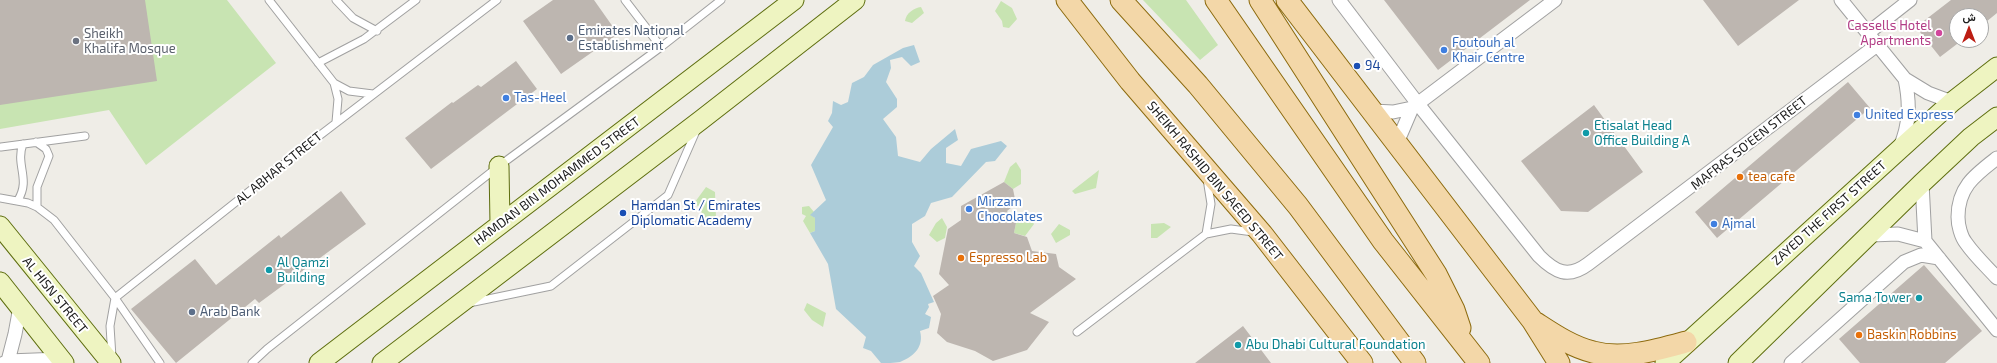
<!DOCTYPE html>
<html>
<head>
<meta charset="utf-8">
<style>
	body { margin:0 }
	#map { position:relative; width:1997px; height:363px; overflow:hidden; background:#efede7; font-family:"Exo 2",Vazirmatn,sans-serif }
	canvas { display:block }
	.north { position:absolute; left:1949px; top:8px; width:40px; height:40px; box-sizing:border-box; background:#fff; border:1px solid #a6a6a6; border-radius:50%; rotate:0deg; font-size:11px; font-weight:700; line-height:16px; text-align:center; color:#202020 }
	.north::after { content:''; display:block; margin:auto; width:14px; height:18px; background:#bc1d13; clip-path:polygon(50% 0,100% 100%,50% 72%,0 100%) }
</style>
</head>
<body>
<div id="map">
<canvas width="1997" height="363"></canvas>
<div class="north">ش</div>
</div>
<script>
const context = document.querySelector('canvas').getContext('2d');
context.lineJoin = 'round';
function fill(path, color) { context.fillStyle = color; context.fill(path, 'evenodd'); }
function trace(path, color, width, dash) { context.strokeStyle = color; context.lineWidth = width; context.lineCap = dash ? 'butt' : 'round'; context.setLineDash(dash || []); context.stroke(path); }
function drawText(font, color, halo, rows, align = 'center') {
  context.font = font + ' "Exo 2",sans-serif'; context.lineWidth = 4; context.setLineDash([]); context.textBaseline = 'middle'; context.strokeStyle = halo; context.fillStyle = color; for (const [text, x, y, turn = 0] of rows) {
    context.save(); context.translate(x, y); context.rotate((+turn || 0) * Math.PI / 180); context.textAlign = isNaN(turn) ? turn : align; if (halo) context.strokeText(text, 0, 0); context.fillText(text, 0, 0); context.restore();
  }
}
const grass = new Path2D(`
	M0,0H227L276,63L146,165L109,110L0,129Z
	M1143,0H1186L1218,45L1200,60Z
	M1001,1L1012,8L1017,19L1009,28L1003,27L1002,21L995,11Z
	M921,7L924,13L912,23L905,21C906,13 914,8 921,7Z
	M1016,162L1021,170V184L1013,189L1004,182L1010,167Z
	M1099,170L1096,188L1075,194L1072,191Z
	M706,187L715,192L716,218L709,224L695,202Z
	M809,206L814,212L811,215L815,218V231L810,233L803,221L806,216L802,214V207Z
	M1027,214L1034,224L1025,236L1014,233L1016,223Z
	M942,218L947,227L945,238L937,242L929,235L936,223Z
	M1164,223L1171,227L1157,238H1151V224Z
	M1059,224L1070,230V235L1056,243L1051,234Z
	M807,303L826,313L823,327L812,320L804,310Z`);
const water = new Path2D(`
	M914,45L920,62L911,66L902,57L890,60L891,68L886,82L897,99V107L883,119L896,137L898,156L920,162L931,149L955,129L958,140L946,148V163L961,166L971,149L1001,141L1007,146L995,161L986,162L952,197L931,203L925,216L912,224V242L920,256L914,266L921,273L934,302L928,304L929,307L925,314L931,317L929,328L920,331C924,346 915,356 900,362C895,363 886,363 881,363L871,351L863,348L866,337L836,309L828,264L810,233L815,231V218L810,215L826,200L811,165L833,127L828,121L832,113L833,101L841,105L848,102L852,83L864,77L873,65L903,48Z`);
const building = new Path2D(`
	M0,0H145L157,81L0,105Z
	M553,0H594L618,34L561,74L523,21Z
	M1384,0H1530L1438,70Z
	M1703,0H1799L1738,46Z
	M1951,0H1997V13L1981,26V16H1957V44L1940,57L1916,27Z
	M516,61L537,89L431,169L405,138L452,102L453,103L478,85L481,87Z
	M1848,82L1870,108L1717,238L1695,212Z
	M1594,105L1643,172L1588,212L1561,211L1521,161Z
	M1004,182L1013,189L1016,204L1007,211L1016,223L1014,233L1027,237L1032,251L1056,254L1059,267L1076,279L1030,313L1049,322L1027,350L993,361L975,351L947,342L937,333L941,314L933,296L949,285L939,274L948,229L961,220V206Z
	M341,191L366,224L259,303L255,299L176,363L131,309L195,259L216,285L279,235L281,238Z
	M1924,265L1982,331L1945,363H1860L1839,339Z
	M1243,326L1271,363H1195Z`);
const lane = new Path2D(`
	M269,0L334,83L338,99L336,122
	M336,0L353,18L377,31
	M625,0L661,47
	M318,63L364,39L416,0
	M334,83L349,91L373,94
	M36,142L46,149L49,156L37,187V207
	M1,147L85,136
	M0,198L28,203L37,207L54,220L115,298L160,363
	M18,200C31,179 15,165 23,144
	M1206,234L1211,204L1207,179
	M469,303L551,286L668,195L696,131
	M1077,332L1206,234L1231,229L1253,232
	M112,357L110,326L115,298L319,136L497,0
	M252,363L267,349L499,166L661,47L721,0`);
const street = new Path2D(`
	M1339,0L1418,104L1539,256C1555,272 1568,279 1588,264L1877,45
	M1841,0L1905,79L1928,93L1952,102
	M1868,33L1910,0
	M1373,111L1393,112L1412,108L1555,0
	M1397,143L1412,108
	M1900,147C1910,124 1910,103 1905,79
	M1997,158C1975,175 1958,187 1958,217C1958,225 1961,237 1966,243C1975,256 1987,267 1997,278
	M1922,183L1925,241L1997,330
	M1871,235L1898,234L1925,241
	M8,361L15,334L20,307
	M4,363L8,361L61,359
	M1791,363L1904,262L1921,255L1939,258`);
const secondary = new Path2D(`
	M499,166L500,224
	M0,226L111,363
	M0,282L64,363
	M319,363L794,0
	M382,363L701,120L855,0
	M1665,363L1899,150L1952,102L1997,67
	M1738,363L1922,183L1971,137L1997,117`);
const primary = new Path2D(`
	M1067,0L1130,81L1262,234L1362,363
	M1121,0L1198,85L1298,206L1415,363
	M1216,0L1383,241L1479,363
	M1260,0L1436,274L1454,310L1460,328
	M1287,0L1532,320L1559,363
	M1536,323C1553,334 1572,347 1593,352C1623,360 1657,350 1686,342`);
const markers = [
	[1939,33,4,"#d1479c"],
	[570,38,4,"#5c6f8a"],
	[76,41,4,"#6b7280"],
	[1444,50,4,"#3f7fe0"],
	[1357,66,4,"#1a4fb4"],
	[506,98,4,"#3f7fe0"],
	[1857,115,4,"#3f7fe0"],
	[1586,133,4,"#0f9aa8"],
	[1740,177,4,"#e8710a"],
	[969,209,4,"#3f7fe0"],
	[623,213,4,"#1a4fb4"],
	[1714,224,4,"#3f7fe0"],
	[961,258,4,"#e8710a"],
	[269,270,4,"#0f9aa8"],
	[1919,298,4,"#0f9aa8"],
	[192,312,4,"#5c6f8a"],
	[1859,335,4,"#e8710a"],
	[1238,345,4,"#0f9aa8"]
];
const hotelNames = [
	["Cassells Hotel",1931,26],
	["Apartments",1931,41]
];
const serviceNames = [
	["Emirates National",578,31],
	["Establishment",578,46],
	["Arab Bank",200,312]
];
const worshipNames = [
	["Sheikh",84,34],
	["Khalifa Mosque",84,49]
];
const shopNames = [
	["Foutouh al",1452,43],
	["Khair Centre",1452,58],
	["Tas-Heel",514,98],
	["United Express",1865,115],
	["Mirzam",977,202],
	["Chocolates",977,217],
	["Ajmal",1722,224]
];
const transitNames = [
	["94",1365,66],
	["Hamdan St / Emirates",631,206],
	["Diplomatic Academy",631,221]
];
const cultureNames = [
	["Etisalat Head",1594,126],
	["Office Building A",1594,141],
	["Al Qamzi",277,263],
	["Building",277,278],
	["Sama Tower",1911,298,"right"],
	["Abu Dhabi Cultural Foundation",1246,345]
];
const streetNames = [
	["MAFRAS SO'EEN STREET",1749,143,-38],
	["AL ABHAR STREET",279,168,-39],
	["HAMDAN BIN MOHAMMED STREET",557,181,-37],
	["SHEIKH RASHID BIN SAEED STREET",1215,181,50],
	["ZAYED THE FIRST STREET",1829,213,-42],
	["AL HISN STREET",55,295,51]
];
const foodNames = [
	["tea cafe",1748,177],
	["Espresso Lab",969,258],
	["Baskin Robbins",1867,335]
];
fill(grass, '#c8e4b2');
fill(water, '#acccd9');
fill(building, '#bdb6b0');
trace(lane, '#a1a1a1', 9);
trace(street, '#a1a1a1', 15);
trace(secondary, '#5e6e0f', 21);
trace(primary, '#8d6b0e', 23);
trace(lane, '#fff', 7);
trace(street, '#fff', 13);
trace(secondary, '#eef4c1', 19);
trace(primary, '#f3d7a8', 21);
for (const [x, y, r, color] of markers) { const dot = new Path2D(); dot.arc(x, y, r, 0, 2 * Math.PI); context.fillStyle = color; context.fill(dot); trace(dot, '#fff', 1.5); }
drawText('13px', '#b23c85', '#fff', hotelNames, 'right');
drawText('13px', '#4e5e75', '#fff', serviceNames, 'left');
drawText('13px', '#5b616d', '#fff', worshipNames, 'left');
drawText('13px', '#366cbe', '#fff', shopNames, 'left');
drawText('13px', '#164399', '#fff', transitNames, 'left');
drawText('13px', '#0d838f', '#fff', cultureNames, 'left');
drawText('13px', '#202020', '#fff', streetNames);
drawText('13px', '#c56008', '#fff', foodNames, 'left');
</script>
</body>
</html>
